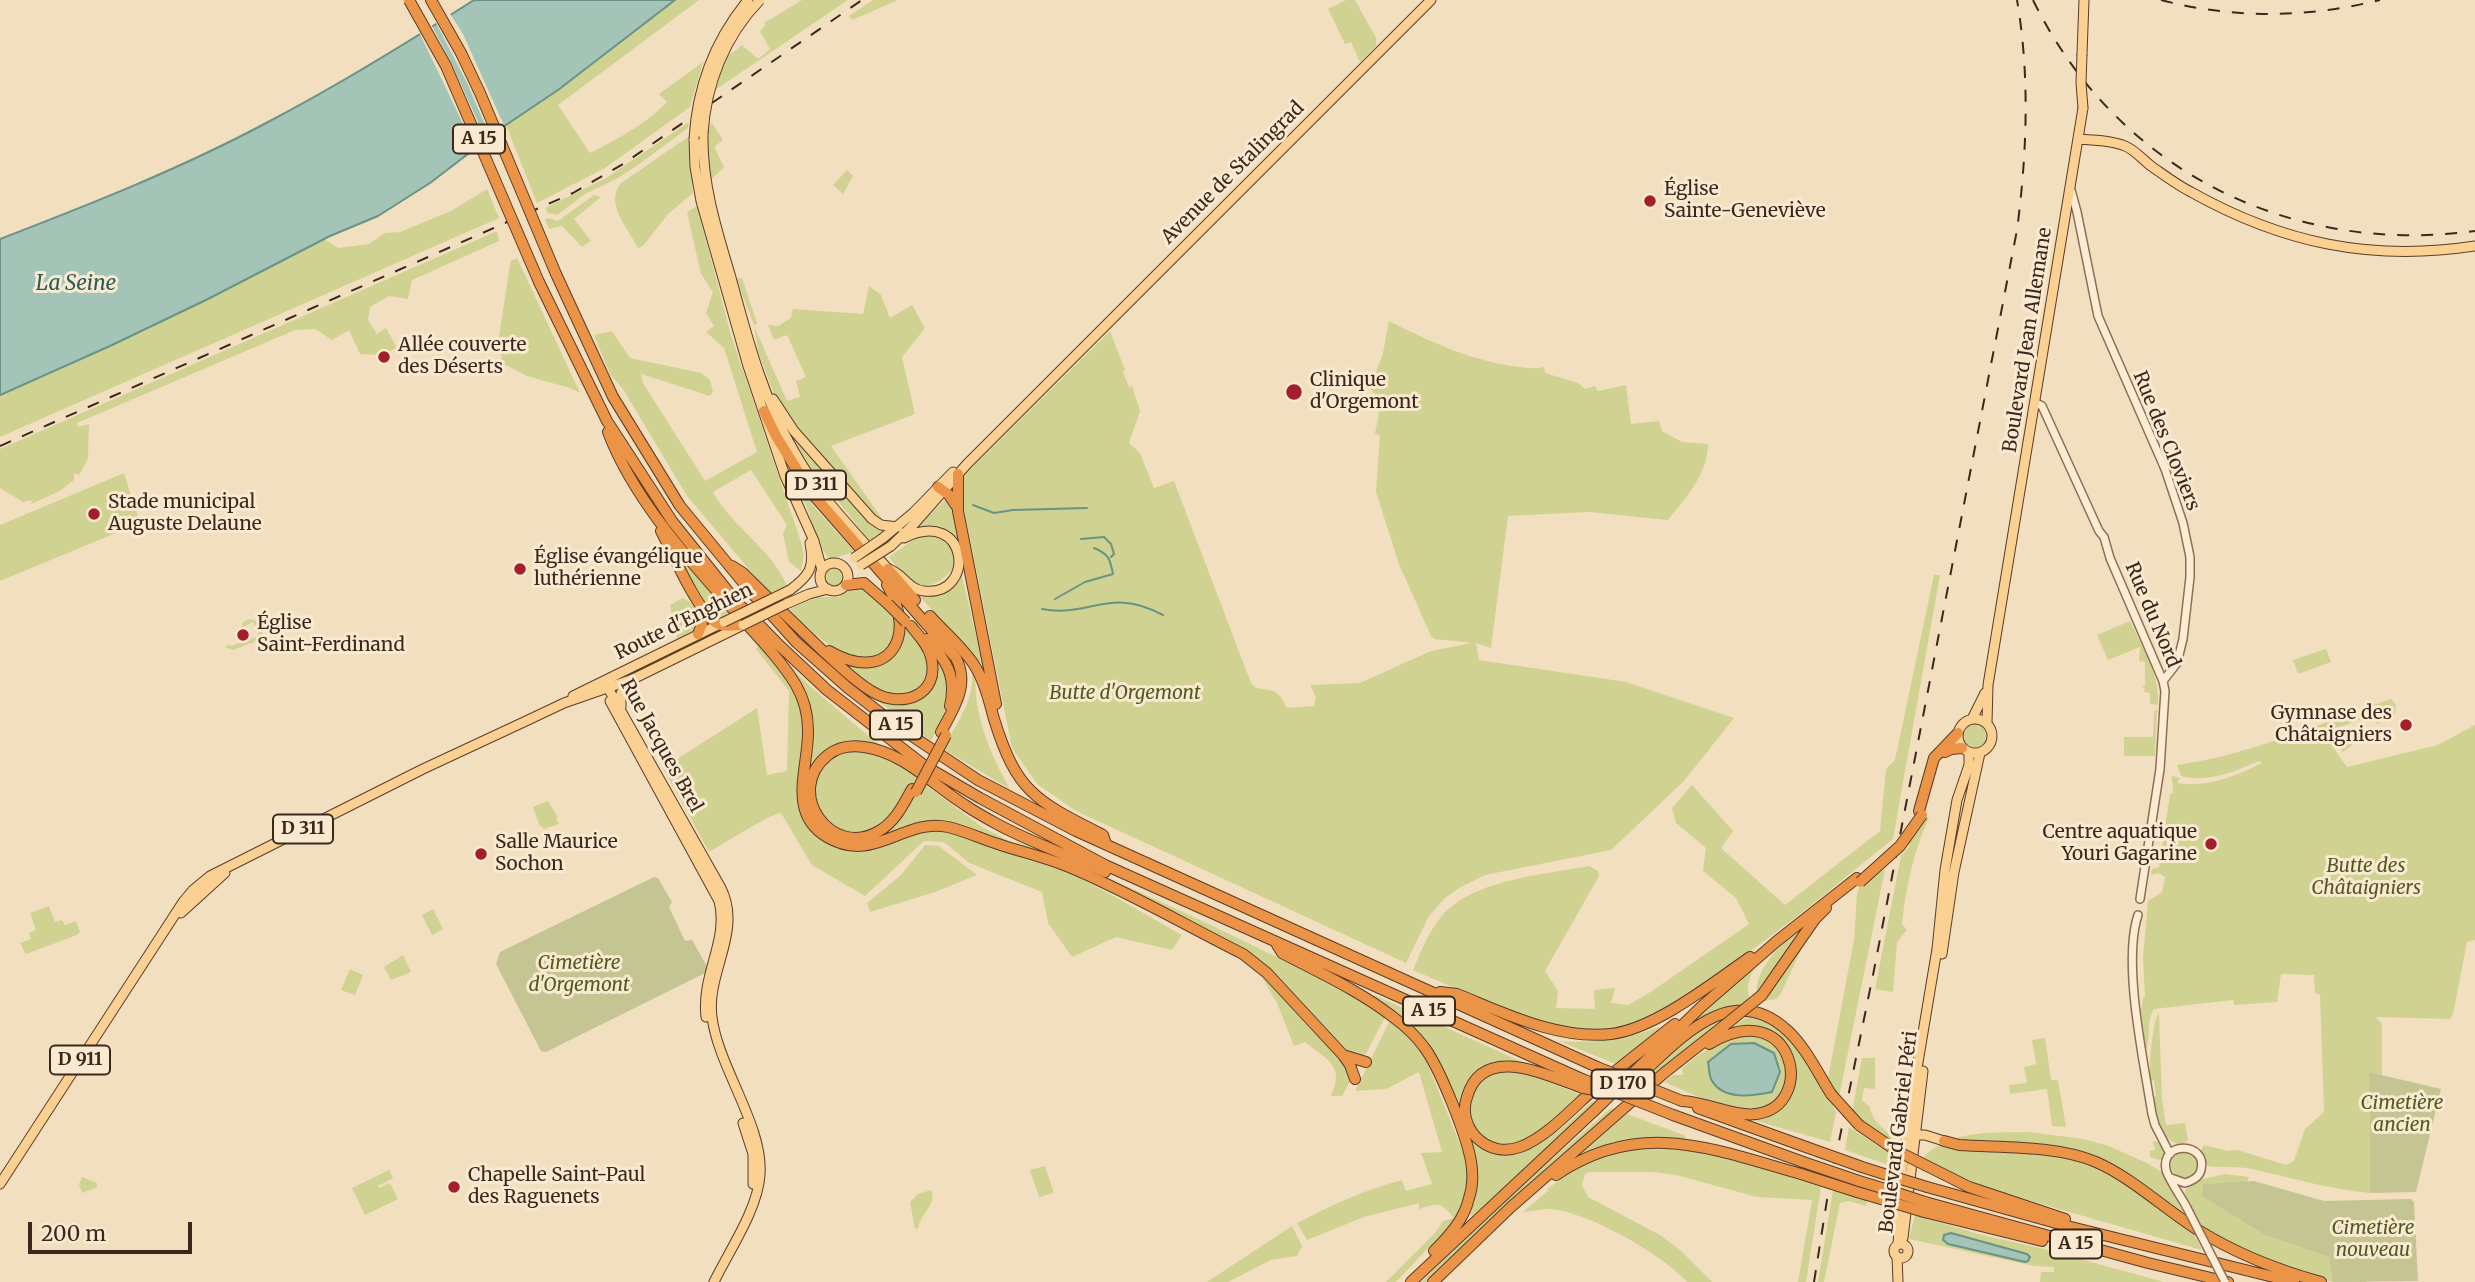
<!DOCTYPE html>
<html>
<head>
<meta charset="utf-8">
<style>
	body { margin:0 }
	#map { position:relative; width:2475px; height:1282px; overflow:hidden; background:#f2dfbf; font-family:Merriweather,serif }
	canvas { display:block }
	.scale { position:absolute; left:28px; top:1222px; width:164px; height:32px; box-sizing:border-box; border:4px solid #3b281c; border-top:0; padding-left:9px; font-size:21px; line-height:24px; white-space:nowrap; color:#3b281c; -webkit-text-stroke:5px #f9e9d0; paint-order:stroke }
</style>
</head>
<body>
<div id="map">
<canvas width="2475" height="1282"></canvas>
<div class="scale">200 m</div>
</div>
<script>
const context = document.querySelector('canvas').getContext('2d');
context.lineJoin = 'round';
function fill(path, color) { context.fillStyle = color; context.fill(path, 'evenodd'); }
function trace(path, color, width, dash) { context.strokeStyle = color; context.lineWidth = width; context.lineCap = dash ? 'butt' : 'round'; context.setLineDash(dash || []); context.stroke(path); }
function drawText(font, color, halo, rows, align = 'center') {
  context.font = font + ' Merriweather,serif'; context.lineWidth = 6; context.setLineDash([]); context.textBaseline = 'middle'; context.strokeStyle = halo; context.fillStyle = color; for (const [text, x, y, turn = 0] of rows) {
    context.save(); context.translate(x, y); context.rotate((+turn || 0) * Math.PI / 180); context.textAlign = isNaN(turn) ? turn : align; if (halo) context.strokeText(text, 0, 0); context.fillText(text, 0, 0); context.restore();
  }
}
const green = new Path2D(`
	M674,0H699L558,105L590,153C619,138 645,125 667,102L659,94L703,62L690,107L605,168L537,203L506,125L558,90Z
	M802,0H848L715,90L727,57L742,45L758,59L770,49L760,31L765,26L764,23Z
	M873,0H898L852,20L849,16Z
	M1346,0H1355L1376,38V46L1360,62L1351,42L1345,44L1328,9Z
	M689,122L688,128L638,165L618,178L585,194L557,215L548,213L545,208L606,178Z
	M712,123L723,140L714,147L724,167L712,179L707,162V128Z
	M688,137L693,193L668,214L643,246L638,248C628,229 604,202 621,183Z
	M847,170L853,176L843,194L833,185Z
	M487,189L499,218L0,437V395C111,350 217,292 324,239L338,248L369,244L385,233L400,232L451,211Z
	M594,195L601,197L574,219L591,241L582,247L562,226L549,229L545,220L548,218L558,221Z
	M697,206L731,335L801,542L804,555L801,571L789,562L783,534L787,525L751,470L713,492C732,527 772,549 787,586L770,594L687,496L623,389L610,374L594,335L612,331L630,358L701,373L710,380L713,392L710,396L641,374L643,383L705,481L757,452L724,348L706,332L714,326L706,313L713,292L701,274L687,212Z
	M497,231L499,241L412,280L408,299L389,296L370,307L368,320L377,334L386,328L397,348L382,355L360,354L349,330L332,340L315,329L295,330L77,423L78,427L89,424L88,458L80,474H74V480L60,491L31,504L32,500L23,502L0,488V449Z
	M517,258L580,393L570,388L527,376L502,363L499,337L510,265L511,261Z
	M736,278H742L757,323L754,326L787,401L800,397L796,381L806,377L787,335L774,340L768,325L778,326L791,318L793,309L863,314L869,286L881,295L890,318L912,305L925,328L902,357L915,414L831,446L886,524L880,523L816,452L774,394L758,351L754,325Z
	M1389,321C1429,341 1467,359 1512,366C1523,367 1533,370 1544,367L1545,373L1578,383L1585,389L1595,386L1598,391L1626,385L1631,424L1659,421L1662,431L1682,442L1708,444C1708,473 1686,498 1668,520L1589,512L1508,516L1491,648L1476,643L1479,660L1626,682L1734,718L1684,781L1611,850L1485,875L1459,888L1445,898L1429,916L1406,963L1076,811L1037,784L1012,748L960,489L963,476L1110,331L1125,370L1123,372L1129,387L1132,386L1140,411L1129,443L1140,453L1154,488L1174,481L1251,683L1256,688C1276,691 1277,689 1287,708L1314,706L1316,697L1310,685L1360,683L1431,651L1472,643L1435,639L1431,636L1399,564L1376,492L1380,435L1375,434C1378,418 1384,401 1370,389L1383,353Z
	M788,428L883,528L885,532L871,541L868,539L803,457Z
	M124,473L140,523L0,581V525Z
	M793,477L816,509L855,552L830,559C813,541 814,524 805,503C801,494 795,487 793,477Z
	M948,497L952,503L963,557L955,540L914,531Z
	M928,535C948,541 954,546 955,567C927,599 910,585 889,557L917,537Z
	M676,550L730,614L721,619L711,616Z
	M825 577a9 9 0 1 1 18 0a9 9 0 1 1-18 0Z
	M1934,575H1940L1893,839L1795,918L1733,964L1661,1011L1636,1023L1610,1031H1590L1555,1026L1498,1007L1413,970C1421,951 1428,933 1441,917C1472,879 1544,875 1589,866L1598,871L1599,876L1545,971L1558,991L1556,1008L1595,1009L1594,990L1615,988L1611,1003L1628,1005L1652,991L1749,924L1736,898L1703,871L1706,848L1676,823L1672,808L1692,785L1733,831L1721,848L1785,905L1880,831L1886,769L1895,760Z
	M962,576L983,665L920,597L948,592Z
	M858,585C872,592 892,606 897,622C899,628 894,636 892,642C875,678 831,649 813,632C805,625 795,618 790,609L816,597H839Z
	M683,598C695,603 704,618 692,630C689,634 681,636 677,639L670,605Z
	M250,619L259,622L263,631L259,640L233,650L225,647L230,644L231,646L257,637L259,632L253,622L242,627L243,622Z
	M2130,621C2142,648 2160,673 2158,705L2150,704V693L2144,692L2145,688L2141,687L2145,686V662L2139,661L2140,647L2108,660L2097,635Z
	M906,629C911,633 917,638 921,644C934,666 927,696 898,695C877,694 860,678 847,664L869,666L902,641Z
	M764,639L811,687L927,786L982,827L1110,894L1182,935L1172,950L1116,937L1072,957L1048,923L1042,892L969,863L944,842L924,841L865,896L812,865L781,813C771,813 722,845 709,852L663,768L757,708L767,775L787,771L789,691L756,649Z
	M2326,649L2331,662L2298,674L2293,660Z
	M935,653C939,659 946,666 948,672C954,697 941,721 931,741L869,694C888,702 902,708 921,697Z
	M971,668L975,672C976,680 975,687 976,695C979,727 994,761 1010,789L943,749C955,726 978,695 971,668Z
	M2391,699L2396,705L2395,715L2377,724L2371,716L2323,733L2347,767L2438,745L2475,725V940L2467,942L2453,1014L2450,1019L2376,1017L2382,1024V1075L2369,1072L2370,1193C2328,1189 2293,1178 2252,1169C2237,1166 2222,1168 2208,1166L2200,1153L2204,1145L2228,1151L2238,1150L2286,1165L2294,1161L2305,1129L2324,1112L2320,995L2315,993L2314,975L2281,974L2277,1002L2235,1005L2233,1000L2154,1009C2146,1021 2151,1037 2146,1051L2141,1012L2143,998L2145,997L2143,957L2148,901L2162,892L2165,877L2158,873L2151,875L2152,869L2159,867L2170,794L2173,793L2172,776L2180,778L2177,783C2207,788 2236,776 2262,763L2259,761C2234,772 2208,783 2181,776L2177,765C2250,755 2321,723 2391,699Z
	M2157,709L2155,756H2124V737H2153L2154,712Z
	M1961 736a14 14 0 1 1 28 0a14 14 0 1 1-28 0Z
	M2352,728L2360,739L2343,752L2335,741Z
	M548,801L558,817L556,818L559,824L544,829L539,824L533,807Z
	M1925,815L1929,818C1913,852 1906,887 1902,924L1907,930L1897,942L1893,992L1875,989L1901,856L1910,846L1908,841Z
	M1015,841C1097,871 1176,908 1254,946C1298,968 1344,988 1385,1017L1366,1054L1360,1056L1347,1051L1269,971Z
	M925,845L939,846L977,875L935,892L870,912L867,903L901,875Z
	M1885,869L1839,1097L1828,1078L1854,940L1857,895L1859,888Z
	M49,906L55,922L62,920L65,925L76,921L80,932L77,935L26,954L20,943L31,939L29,933L36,930L30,913Z
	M433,909L443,929L432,935L422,915Z
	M1813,917L1769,980L1756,992C1759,959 1790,938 1813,917Z
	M1804,944L1780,995L1776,999L1765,1001Z
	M403,955L411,972L391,980L384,967Z
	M1755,966C1750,978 1745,986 1750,999L1743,1005L1713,1011L1691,1024L1688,1023Z
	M350,969L363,975L355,995L341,990Z
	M1265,975L1347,1065L1352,1078L1342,1096H1331C1345,1065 1328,1061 1305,1042L1294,1046L1277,1003L1263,979Z
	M1374,995L1531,1066L1521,1064L1472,1078C1459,1099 1463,1106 1469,1129C1472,1139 1476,1145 1485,1150C1525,1171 1565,1123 1593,1101L1598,1103L1472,1216L1468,1211L1474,1177L1454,1105L1436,1056L1423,1039L1374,998Z
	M2159,1013L2162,1098L2166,1125L2185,1123L2188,1140L2182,1145C2159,1141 2157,1117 2154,1097L2156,1096L2154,1080L2150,1081C2149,1069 2152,1019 2159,1013Z
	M1730,1017L1653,1078L1645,1075C1672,1051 1695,1026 1730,1017Z
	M1747,1017C1797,1027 1812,1071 1836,1112L1830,1142L1753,1120C1823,1107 1805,1009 1726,1031Z
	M1390,1020L1418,1046L1426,1060L1467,1162V1181L1463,1202L1453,1222L1396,1282H1386L1435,1233L1443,1221L1454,1218C1440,1201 1439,1203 1419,1209V1203L1364,1217L1307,1240L1297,1223C1332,1205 1364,1190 1402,1180L1406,1191L1432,1184L1421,1153L1442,1152L1419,1072L1386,1089L1355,1091Z
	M1659,1027L1660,1030L1621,1066L1559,1041C1596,1044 1625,1039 1659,1027Z
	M1735,1037C1743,1037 1753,1035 1762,1037C1805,1046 1790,1119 1740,1110C1718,1107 1686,1091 1664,1082L1673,1075H1683L1682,1069C1697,1054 1715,1044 1735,1037Z
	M2045,1038L2051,1080H2058L2066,1127L2052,1126L2047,1089L2010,1094L2009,1085L2027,1083L2024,1067L2036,1064L2032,1040Z
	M1862,1058H1875V1089L1864,1088L1862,1100L1870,1107C1872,1123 1887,1131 1898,1141V1146L1875,1132L1852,1112Z
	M1503,1070L1526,1072L1583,1096C1564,1112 1543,1135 1519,1144C1474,1162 1440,1087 1503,1070Z
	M1611,1108L1617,1111L1515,1200L1426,1282H1421L1500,1204Z
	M1627,1114L1686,1136L1685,1140C1643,1138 1620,1140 1581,1156L1579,1154Z
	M1849,1127L1897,1158L1895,1167L1845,1150Z
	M2028,1132L2083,1139L2109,1146L2149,1164L2163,1173L2202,1250L1989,1189L1922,1159C1948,1129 1992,1133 2028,1132Z
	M2153,1141L2164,1144L2166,1155L2160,1160L2150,1157V1151L2155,1150Z
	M1628,1147L1703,1149L1821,1187L1806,1282H1798L1812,1200L1757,1197L1676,1175L1653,1172H1589L1585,1174L1582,1185L1588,1197L1660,1235L1679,1249L1712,1282H1687C1662,1254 1588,1212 1550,1209C1542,1209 1532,1211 1523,1212L1549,1190H1546L1581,1164Z
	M2171 1165a13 13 0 1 1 26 0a13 13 0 1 1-26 0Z
	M1045,1166L1053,1190V1193L1039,1197L1030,1170Z
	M389,1170L393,1178L378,1186L379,1188L390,1183L398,1199L365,1215L352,1188Z
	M2225,1174L2249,1177L2247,1182L2203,1184L2202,1195L2265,1235L2329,1257L2367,1282H2333L2284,1270L2203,1230L2185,1194V1190L2199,1180Z
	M82,1177L97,1183V1187L82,1193L79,1184Z
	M931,1190C938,1205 920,1213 918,1228L915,1229L910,1202L918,1194Z
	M1833,1190L1867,1200L1866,1206L1849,1201L1840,1203L1824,1282H1818Z
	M1915,1215L1982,1235L2040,1248L2164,1282H2040L2041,1272H2054V1267L2034,1266L1909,1239Z
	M1292,1226L1302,1246L1297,1256L1271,1260L1228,1282H1207Z`);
const cemetery = new Path2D(`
	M654,877L658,878L672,902L669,907L685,941L692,940L708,968L707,972L546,1052L541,1051L496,964L500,952Z
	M2369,1072L2441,1089L2416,1192L2370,1193Z
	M2254,1181L2324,1201L2411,1199L2414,1202L2418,1281L2333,1282L2329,1257L2265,1235L2202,1196L2203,1184Z`);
const water = new Path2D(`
	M474,0H675L558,90L506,125L430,183L378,216L330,236L208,299L110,346L0,395V239C91,204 182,168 268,122C339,85 407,43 474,0Z
	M1754,1043L1774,1053L1780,1072L1772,1092C1753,1096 1722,1101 1711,1079C1709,1074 1709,1067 1708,1062L1731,1044Z
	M1951,1233L2027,1254L2030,1257L2028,1261L2025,1262L1948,1244L1943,1240L1944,1235Z`);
const pier = new Path2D(`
	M449,12L463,34L506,130L492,141L467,83L435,21Z
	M431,24L451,62L488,144L477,153L419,32Z`);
const stream = new Path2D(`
	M973,505L994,513L1013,510L1087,508
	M1081,539L1104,537L1111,544L1114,554L1111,557
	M1055,599L1085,582L1113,574C1110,559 1109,554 1094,548
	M1042,609C1089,618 1110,586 1163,615`);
const minor = new Path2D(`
	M2071,190L2077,212L2098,316L2165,469L2183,523L2190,557V577L2183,639L2177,663L2163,681
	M2036,403L2042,406L2099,531L2104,537L2110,558L2163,681L2165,691L2160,769L2140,899
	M2138,915C2122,963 2144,1062 2152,1114L2155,1125L2170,1154
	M2171,1178L2185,1183C2192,1181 2199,1178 2201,1170C2208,1142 2160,1140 2166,1170C2169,1180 2182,1198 2187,1208`);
const major = new Path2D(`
	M2082,54L2084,0
	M703,134C702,182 716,228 730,274C747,336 762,397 795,453C819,496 855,532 888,569C902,572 908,590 924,591C977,597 969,506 904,538
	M694,139L695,167L701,201L748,366L785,476L814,541L822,570
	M2078,139C2093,140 2111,140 2125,146C2135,150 2142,159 2151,166C2164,175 2177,185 2191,192C2282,243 2371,262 2475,246
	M773,399L794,431L872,519L881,525L898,527
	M883,538L913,513L953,472
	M891,546L914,524L967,464L1431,0
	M820 577a14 14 0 1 1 28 0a14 14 0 1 1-28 0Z
	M790,590C809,576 815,568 810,543
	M786,604L809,594L828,589
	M604,681L721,888C743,932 706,972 712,1017C718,1067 764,1126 760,1175C758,1209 729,1251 714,1282
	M573,696L724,622
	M610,701L719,901C729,941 701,974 706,1017
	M621,707V693L630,680
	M1958 736a17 17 0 1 1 34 0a17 17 0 1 1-34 0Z
	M1972,719L1985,693
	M1987,723L1988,685L2083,108
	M181,913L225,873
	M1942,954L1954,872L1980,753
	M743,1123L753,1154V1184
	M1912,1135H1925L1944,1141
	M0,1184L183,902L193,890L210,876L423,769L526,721L564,703L633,679L741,626
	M1903,1238L1923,1071
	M1894 1251a7 7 0 1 1 14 0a7 7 0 1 1-14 0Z
	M1898,1245L1902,1168L1911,1104L1937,949L1945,870L1957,800L1969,765V753
	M1897,1256L1898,1282`);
const highway = new Path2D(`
	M431,0L461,53
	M556,274L613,397L680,506L750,591L796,642L848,688L897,726L978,780L1076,831L1597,1067
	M539,282L607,421L672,521L735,600L780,646L827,690L925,766L980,798L1105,865L1582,1079
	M764,411L776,436L810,491L956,658C970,685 954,708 941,732
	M608,432C632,496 686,557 732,608C754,633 779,657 796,685C804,699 808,714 808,730C809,767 786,813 827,837C874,865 904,817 948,827C965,831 982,839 998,844C1021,852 1046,857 1069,867C1127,891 1187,926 1243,954L1267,973L1343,1055L1350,1065L1355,1079
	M958,474V511L996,704
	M938,487L949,495L957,507
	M661,531C672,552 697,610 715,622C723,628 734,625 743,625
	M732,566L743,573C769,599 796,625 823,651C839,665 854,681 873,692C901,709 941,696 931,657C928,645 919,636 911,626
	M888,569L915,600
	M846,585L864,583L888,604
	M930,616C945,633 965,649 976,668C986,684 989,702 994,719C1017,793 1036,801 1103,835L1106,844
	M698,634L702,624L701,608
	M927,639C946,660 957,676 950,706
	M829,651C887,685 919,638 887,585
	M1945,752L1951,749L1962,748
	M912,789C903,805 895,822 879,831C831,860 783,791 828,755C838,747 851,745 864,747C903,752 933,785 965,805C975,812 986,818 997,824C1032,843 1069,855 1105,872
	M1919,811L1934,758L1958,733
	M1276,943L1282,953C1320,973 1360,991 1393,1017C1404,1025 1416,1036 1424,1047C1440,1068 1466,1134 1471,1161C1473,1173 1473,1186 1469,1198C1464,1220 1449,1236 1434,1251
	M1440,992L1457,994C1504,1013 1558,1040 1611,1034C1655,1029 1714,982 1750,957
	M1762,995L1815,919L1826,908
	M1343,1055L1366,1062
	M1633,1082C1675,1045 1729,976 1788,1031C1806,1048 1818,1073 1831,1094
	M1583,1088C1548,1076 1483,1042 1467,1097C1462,1111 1466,1126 1476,1137C1488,1149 1504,1153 1520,1147C1548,1137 1577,1103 1600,1084C1625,1063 1650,1044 1675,1024
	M1682,1101C1706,1102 1735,1117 1756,1114C1818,1106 1794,993 1709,1044
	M1698,1108L1806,1147
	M1673,1115L1803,1162
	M1859,1125L1897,1151
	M1944,1141L1959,1145C2001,1148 2057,1145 2096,1162C2131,1177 2166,1210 2198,1230C2237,1254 2277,1270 2321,1282
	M1919,1162L1969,1187L2065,1219
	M1862,1167L1884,1174
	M1556,1175C1640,1118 1713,1149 1801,1174
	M1859,1181L1882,1188
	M1927,1187L2067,1226L2294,1282
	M1857,1192L1881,1199
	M1925,1202L2148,1263L2228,1282
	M1924,1212L2042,1241
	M1411,1282L1595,1110L1701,1007L1777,941L1857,878
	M1433,1282L1511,1207L1664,1073L1725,1025`);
const rail = new Path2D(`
	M2033,0C2116,170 2290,256 2475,231
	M2161,0C2233,19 2308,18 2380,0
	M0,446L573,193L623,164L862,0
	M1814,1282L1827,1200L1874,970L2017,230C2027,153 2030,76 2017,0`);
const minorBridge = new Path2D(`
	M2187,1208L2225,1282`);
const majorBridge = new Path2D(`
	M2082,54L2081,83L2083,108
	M703,134C706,84 725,36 760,0
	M694,139C697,87 715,40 748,0
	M854,558L883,538
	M861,565L891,546
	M724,622L790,590
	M743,625L786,604`);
const highwayBridge = new Path2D(`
	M409,0L446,66L539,282
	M461,53L480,93L556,274
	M888,604L906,622
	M916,792L946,735
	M1860,882L1900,846L1922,815
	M1725,1025L1762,995
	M1597,1067L1682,1101
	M1582,1079L1673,1115
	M1583,1088L1601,1091
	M1831,1094L1859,1125
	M1806,1147L1862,1167
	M1897,1151L1919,1162
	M1803,1162L1859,1181
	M1801,1174L1857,1192
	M1884,1174L1927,1187
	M1882,1188L1925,1202
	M1881,1199L1924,1212`);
const markers = [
	[1650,201,7,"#a31f2c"],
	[384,357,7,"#a31f2c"],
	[1294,392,9,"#a31f2c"],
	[94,514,7,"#a31f2c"],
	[520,569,7,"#a31f2c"],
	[243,635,7,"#a31f2c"],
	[2406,725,7,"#a31f2c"],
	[2211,844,7,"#a31f2c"],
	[481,854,7,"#a31f2c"],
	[454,1187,7,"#a31f2c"]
];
const shields = [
	[479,139,52],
	[816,485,60],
	[896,725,52],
	[303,829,60],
	[1429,1011,52],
	[80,1060,60],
	[1623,1084,63],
	[2076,1244,52]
];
const shieldNames = [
	["A 15",479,139],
	["D 311",816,485],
	["A 15",896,725],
	["D 311",303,829],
	["A 15",1429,1011],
	["D 911",80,1060],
	["D 170",1623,1084],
	["A 15",2076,1244]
];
const streetNames = [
	["Avenue de Stalingrad",1233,173,-45],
	["Boulevard Jean Allemane",2028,340,-81],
	["Rue des Cloviers",2166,441,68],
	["Rue du Nord",2152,615,67],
	["Route d'Enghien",684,622,-26],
	["Rue Jacques Brel",661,746,61],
	["Boulevard Gabriel Péri",1899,1132,-83]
];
const poiNames = [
	["Église",1664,190],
	["Sainte-Geneviève",1664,212],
	["Allée couverte",398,346],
	["des Déserts",398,368],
	["Clinique",1310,381],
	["d'Orgemont",1310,403],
	["Stade municipal",108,503],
	["Auguste Delaune",108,525],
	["Église évangélique",534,558],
	["luthérienne",534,580],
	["Église",257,624],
	["Saint-Ferdinand",257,646],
	["Gymnase des",2392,714,"right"],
	["Châtaigniers",2392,736,"right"],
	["Centre aquatique",2197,833,"right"],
	["Youri Gagarine",2197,855,"right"],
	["Salle Maurice",495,843],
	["Sochon",495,865],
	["Chapelle Saint-Paul",468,1176],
	["des Raguenets",468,1198]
];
const parkNames = [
	["Butte d'Orgemont",1125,694],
	["Butte des",2366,867],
	["Châtaigniers",2366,889],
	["Cimetière",579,964],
	["d'Orgemont",579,986],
	["Cimetière",2402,1104],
	["ancien",2402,1126],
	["Cimetière",2373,1229],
	["nouveau",2373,1251]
];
const waterNames = [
	["La Seine",76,284]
];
fill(green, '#d0d292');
fill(cemetery, '#c4c592');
fill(water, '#a3c4b7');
trace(water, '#699385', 2);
fill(pier, '#f2dfbf');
trace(stream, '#699385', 2);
trace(minor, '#8d6e55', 10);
trace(major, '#5a3c2a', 11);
trace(highway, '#5a3c2a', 12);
trace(minor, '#fcecd4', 7);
trace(major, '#fad093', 9);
trace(highway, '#eb9447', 10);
trace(rail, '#3b281c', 2, [12, 12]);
trace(minorBridge, '#8d6e55', 10, []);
trace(majorBridge, '#5a3c2a', 11, []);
trace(highwayBridge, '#5a3c2a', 12, []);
trace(minorBridge, '#fcecd4', 7);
trace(majorBridge, '#fad093', 9);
trace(highwayBridge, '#eb9447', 10);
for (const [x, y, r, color] of markers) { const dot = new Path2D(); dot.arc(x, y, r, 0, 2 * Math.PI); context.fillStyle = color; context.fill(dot); trace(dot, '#f9e9d0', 2.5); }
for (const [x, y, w] of shields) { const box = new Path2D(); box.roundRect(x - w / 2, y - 14.5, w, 29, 5); context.fillStyle = '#f9e9d0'; context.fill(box); trace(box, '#3b281c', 2); }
drawText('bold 18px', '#3b281c', null, shieldNames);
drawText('19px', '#3b281c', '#f9e9d0', streetNames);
drawText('19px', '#3b281c', '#f9e9d0', poiNames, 'left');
drawText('italic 19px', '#515a20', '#f9e9d0', parkNames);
drawText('italic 21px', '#295d55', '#f9e9d0', waterNames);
</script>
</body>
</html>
